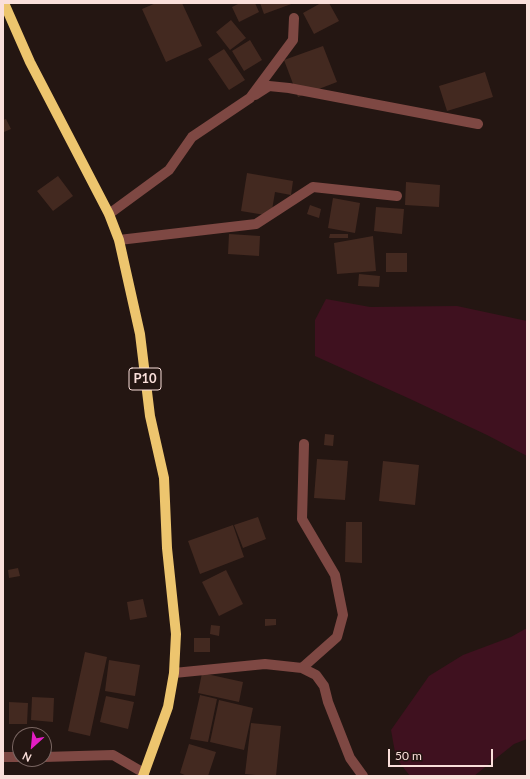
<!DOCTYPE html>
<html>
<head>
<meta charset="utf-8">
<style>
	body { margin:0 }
	#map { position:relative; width:530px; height:779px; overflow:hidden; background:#241612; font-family:Lato,sans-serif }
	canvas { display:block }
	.frame { position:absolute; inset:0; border:4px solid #fadfda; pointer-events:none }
	.north { position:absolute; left:12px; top:727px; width:40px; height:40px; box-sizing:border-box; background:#241612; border:1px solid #7a6662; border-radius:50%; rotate:207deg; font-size:11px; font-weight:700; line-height:16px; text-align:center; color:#fadfda }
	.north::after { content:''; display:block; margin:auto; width:14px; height:18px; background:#e31dc4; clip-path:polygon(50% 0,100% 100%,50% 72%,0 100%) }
	.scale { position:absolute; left:388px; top:749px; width:105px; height:18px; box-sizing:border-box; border:2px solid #fadfda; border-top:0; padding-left:5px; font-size:12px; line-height:14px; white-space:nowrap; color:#fadfda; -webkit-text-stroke:3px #241612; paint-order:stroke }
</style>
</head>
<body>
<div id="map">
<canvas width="530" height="779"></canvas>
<div class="frame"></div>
<div class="north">N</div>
<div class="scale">50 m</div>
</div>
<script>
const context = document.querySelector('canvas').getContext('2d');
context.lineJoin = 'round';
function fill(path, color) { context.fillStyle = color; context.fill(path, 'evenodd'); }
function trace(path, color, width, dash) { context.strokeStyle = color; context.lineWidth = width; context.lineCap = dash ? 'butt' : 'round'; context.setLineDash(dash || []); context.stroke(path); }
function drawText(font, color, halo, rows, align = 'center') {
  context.font = font + ' Lato,sans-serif'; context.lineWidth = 4; context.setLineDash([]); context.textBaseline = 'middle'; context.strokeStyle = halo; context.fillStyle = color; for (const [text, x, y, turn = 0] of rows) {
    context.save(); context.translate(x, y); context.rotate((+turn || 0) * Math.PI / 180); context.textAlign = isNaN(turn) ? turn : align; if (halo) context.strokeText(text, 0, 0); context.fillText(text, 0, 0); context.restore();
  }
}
const water = new Path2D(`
	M326,299L370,307L457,306L527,321V456L487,435L408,398L315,356V320Z
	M527,628V739L514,744L474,776H410L396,758L391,730L429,676L463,655L511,637Z`);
const building = new Path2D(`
	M156,3H182L202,46L166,62L142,9Z
	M240,3H255L259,12L239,22L232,7Z
	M260,3H294L264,14Z
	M321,3H329L339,21L314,34L303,13Z
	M231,20L246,38L230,50L216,32Z
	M250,40L262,60L244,71L232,51Z
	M323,46L337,82L298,97L284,60Z
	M224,49L245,80L229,90L208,59Z
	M485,72L493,97L447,111L439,86Z
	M6,119L11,129L4,132L3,129V120Z
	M247,173L293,181L291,195L275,192L271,216L241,211Z
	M58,176L73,196L53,211L37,191Z
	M406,182L440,185L439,207L405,205Z
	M333,198L360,203L355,233L328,228Z
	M310,205L321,209L319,218L307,214Z
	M376,207L404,209L402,234L374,231Z
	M229,234L260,236L259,256L228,254Z
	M330,234H348V238H329Z
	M373,236L376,271L337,274L334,243Z
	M386,253H407V272H386Z
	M359,274L380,276L379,287L358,286Z
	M325,434L334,435L333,446L324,445Z
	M317,459L348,461L345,500L314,498Z
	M383,461L419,465L415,505L379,501Z
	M258,517L266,539L243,548L234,525Z
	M346,522H362V563L345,562Z
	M233,525L244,557L200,574L188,541Z
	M18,568L20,576L9,578L8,570Z
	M226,570L243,604L219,616L202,582Z
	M143,599L147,617L130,620L127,602Z
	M265,619H276V625L265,626Z
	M211,625L220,626L219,636L210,634Z
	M194,638H210V652H194Z
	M85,652L107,657L90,736L68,731Z
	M109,660L140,665L135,696L105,691Z
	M202,673L243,682L239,702L198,693Z
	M200,695L217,699L208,742L190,739Z
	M106,696L134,702L128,729L100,722Z
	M32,697L54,698L53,722L31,720Z
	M219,700L253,708L244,750L210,742Z
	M9,702L28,703L27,724H9Z
	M251,723L281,726L276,776H266L245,774Z
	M189,744L216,752L208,776H187L180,773Z`);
const minor = new Path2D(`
	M255,95L269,86L289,88L478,124
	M109,214L169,170L192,137L250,98L293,40L294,18
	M119,240L256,224L313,187L397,196
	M302,668L337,637L343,615L335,575L302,519L304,444
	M174,673L265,664L302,668L316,675L324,686L328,702L350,758L363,776
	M3,757H20
	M44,757L113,755L144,773`);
const major = new Path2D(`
	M4,3L30,62L109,214L119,240L140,334L150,416L164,478L167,548L176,634L174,673L168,707L143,776`);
const shields = [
	[145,379,32]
];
const shieldNames = [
	["P10",145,379]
];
fill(water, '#3f111f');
fill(building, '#432920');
trace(minor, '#7e4843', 10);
trace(major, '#edc56e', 10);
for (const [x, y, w] of shields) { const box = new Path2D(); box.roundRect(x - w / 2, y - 11, w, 22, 3); context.fillStyle = '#241612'; context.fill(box); trace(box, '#fadfda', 1); }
drawText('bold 13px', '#fadfda', null, shieldNames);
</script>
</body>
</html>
